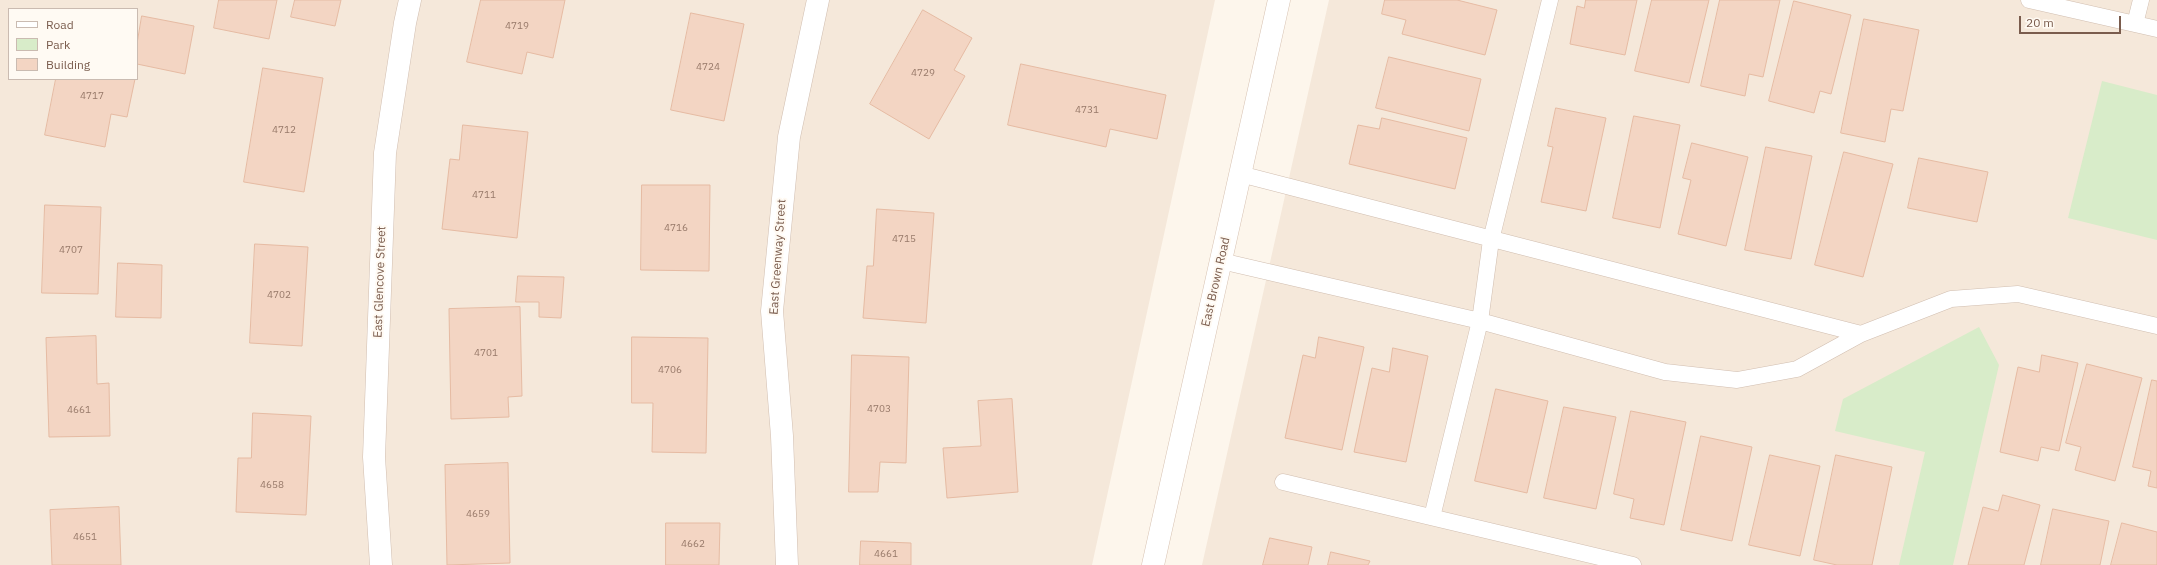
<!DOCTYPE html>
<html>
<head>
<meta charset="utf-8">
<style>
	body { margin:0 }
	#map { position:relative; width:2157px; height:565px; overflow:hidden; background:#fdf6ec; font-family:"IBM Plex Sans",sans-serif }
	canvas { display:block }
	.legend { position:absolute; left:8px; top:8px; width:130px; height:72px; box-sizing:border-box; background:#fffaf3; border:1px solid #cabbb1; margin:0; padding:5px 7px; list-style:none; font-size:12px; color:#7a5c4d }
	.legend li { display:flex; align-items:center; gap:8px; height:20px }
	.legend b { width:20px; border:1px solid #cabbb1 }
	.scale { position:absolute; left:2019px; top:16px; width:102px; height:18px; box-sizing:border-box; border:2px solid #7a5c4d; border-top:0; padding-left:5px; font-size:12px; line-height:14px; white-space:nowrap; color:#7a5c4d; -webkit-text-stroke:3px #fffaf3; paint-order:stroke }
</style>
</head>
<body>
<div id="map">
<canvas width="2157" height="565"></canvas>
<ul class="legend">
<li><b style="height:5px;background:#fff"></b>Road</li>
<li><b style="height:11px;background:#d8ecc9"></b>Park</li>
<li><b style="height:11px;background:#f3d5c3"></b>Building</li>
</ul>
<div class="scale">20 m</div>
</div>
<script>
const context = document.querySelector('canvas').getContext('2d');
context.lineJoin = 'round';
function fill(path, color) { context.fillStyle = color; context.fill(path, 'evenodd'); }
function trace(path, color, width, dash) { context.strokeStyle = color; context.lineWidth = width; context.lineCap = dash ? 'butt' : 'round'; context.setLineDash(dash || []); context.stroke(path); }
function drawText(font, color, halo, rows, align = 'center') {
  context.font = font + ' "IBM Plex Sans",sans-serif'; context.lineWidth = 4; context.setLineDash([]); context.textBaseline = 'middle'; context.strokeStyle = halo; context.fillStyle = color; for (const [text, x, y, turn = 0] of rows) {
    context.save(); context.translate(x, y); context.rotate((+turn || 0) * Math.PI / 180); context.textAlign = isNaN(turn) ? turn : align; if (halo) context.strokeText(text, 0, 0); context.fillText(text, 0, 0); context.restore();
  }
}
const residential = new Path2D(`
	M0,0H1215L1092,565H0ZM9,9H137V79H9Z
	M1329,0H2157V565H1202Z`);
const green = new Path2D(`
	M2102,81L2157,95V240L2068,218Z
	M1979,327L1999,365L1953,565H1899L1925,452L1835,431L1843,399Z`);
const building = new Path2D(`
	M219,0H277L269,39L214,28Z
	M295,0H341L335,26L291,17Z
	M481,0H565L553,58L527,52L522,74L467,62Z
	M1385,0H1457L1497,10L1485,55L1402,34L1406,20L1382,14Z
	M1586,0H1637L1625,55L1570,44L1577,6L1584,8Z
	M1652,0H1709L1689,83L1635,71Z
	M1720,0H1780L1763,77L1749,74L1745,96L1701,86Z
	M1794,1L1851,15L1831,94L1820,91L1814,113L1769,101Z
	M923,10L972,38L954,70L965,76L929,139L870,104Z
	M691,13L744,24L724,121L671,110Z
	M142,16L194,26L185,74L137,64V44Z
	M1864,19L1919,30L1903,111L1891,109L1885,142L1841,133Z
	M1389,57L1481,79L1469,131L1376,108Z
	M1021,64L1166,95L1157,139L1110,129L1106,147L1008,125Z
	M263,68L323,78L304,192L244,182Z
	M56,79H135L127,117L111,114L105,147L45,135Z
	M1556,108L1606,118L1586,211L1541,202L1553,147L1548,146Z
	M1634,116L1680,125L1660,228L1613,218Z
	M1382,118L1467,138L1455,189L1349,164L1358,125L1379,129Z
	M463,125L528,132L517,238L442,229L450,159L459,160Z
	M1692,143L1748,157L1726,246L1678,234L1691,180L1683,178Z
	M1766,147L1812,156L1791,259L1745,250Z
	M1844,152L1893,164L1863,277L1815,265Z
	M1919,158L1988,172L1977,222L1908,208Z
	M642,185H710L709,271L641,270Z
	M45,205L101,207L98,294L42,293Z
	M877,209L934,213L926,323L863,318L867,266H873Z
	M255,244L308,247L302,346L250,343Z
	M118,263L162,265L161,318L116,317Z
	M518,276L564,277L561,318L539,317V302H516Z
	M520,307L522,396L508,397L509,417L451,419L449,309Z
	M96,336L97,384L109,383L110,436L49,437L46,338Z
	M632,337L708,338L706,453L652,452L653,403H632Z
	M1319,337L1364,347L1342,450L1285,438L1303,355L1315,358Z
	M1393,348L1428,356L1406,462L1354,452L1372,368L1389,372Z
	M852,355L909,357L906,463L880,462L878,492H849Z
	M2042,355L2078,363L2059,451L2041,447L2038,461L2000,452L2018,367L2039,372Z
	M2087,364L2142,378L2115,481L2075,470L2081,447L2066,443Z
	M2152,380L2157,381V488L2148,486L2151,471L2133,467Z
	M1496,389L1548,401L1527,493L1475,481Z
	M1012,399L1018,492L947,498L943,448L981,446L978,401Z
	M1564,407L1616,417L1596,509L1544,498Z
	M1631,411L1686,422L1664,525L1630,518L1634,499L1614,494Z
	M253,413L311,416L306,515L236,512L238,458H251Z
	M1701,436L1752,447L1732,541L1681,530Z
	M1770,455L1820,466L1800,556L1749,545Z
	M1836,455L1892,467L1872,565H1837L1814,560Z
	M508,463L510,563L447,565L445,465Z
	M2003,495L2040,505L2024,565H1968L1983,507L1998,511Z
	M119,507L121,565H52L50,510Z
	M2053,509L2109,521L2100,565H2041Z
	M666,523H720L719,565H666Z
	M2122,523L2157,532V565H2111Z
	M1270,538L1312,547L1308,565H1263Z
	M861,541L911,543V565H860Z
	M1331,552L1370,561L1368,565H1328Z`);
const lane = new Path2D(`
	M2029,0L2157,29
	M2135,24L2141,0
	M1240,174L1861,334
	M1221,261L1480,321L1665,372L1737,380L1797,369L1861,334L1951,299L2018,294L2157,326
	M1283,482L1633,565
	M1432,517L1480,321L1491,240L1550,0`);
const street = new Path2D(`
	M381,565L374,457L385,153L405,23L410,0
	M787,565L782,436L772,311L789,137L818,0`);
const secondary = new Path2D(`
	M1153,565L1279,0`);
const numberNames = [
	["4719",517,26],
	["4724",708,67],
	["4729",923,73],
	["4717",92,96],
	["4731",1087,110],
	["4712",284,130],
	["4711",484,195],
	["4716",676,228],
	["4715",904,239],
	["4707",71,250],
	["4702",279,295],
	["4701",486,353],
	["4706",670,370],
	["4703",879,409],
	["4661",79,410],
	["4658",272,485],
	["4659",478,514],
	["4651",85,537],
	["4662",693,544],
	["4661",886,554]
];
const streetNames = [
	["East Greenway Street",778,257,-86],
	["East Glencove Street",380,282,-88],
	["East Brown Road",1216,282,-77]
];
fill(residential, '#f5e8da');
fill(green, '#d8ecc9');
fill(building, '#f3d5c3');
trace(building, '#e6bba3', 1);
trace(lane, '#d1beb0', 17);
trace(street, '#d1beb0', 23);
trace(secondary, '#d6c0b0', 23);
trace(lane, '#fff', 16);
trace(street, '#fff', 22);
trace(secondary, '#fff', 22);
drawText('10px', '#987a6a', null, numberNames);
drawText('12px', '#7a5c4d', '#fffaf3', streetNames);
</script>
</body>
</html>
